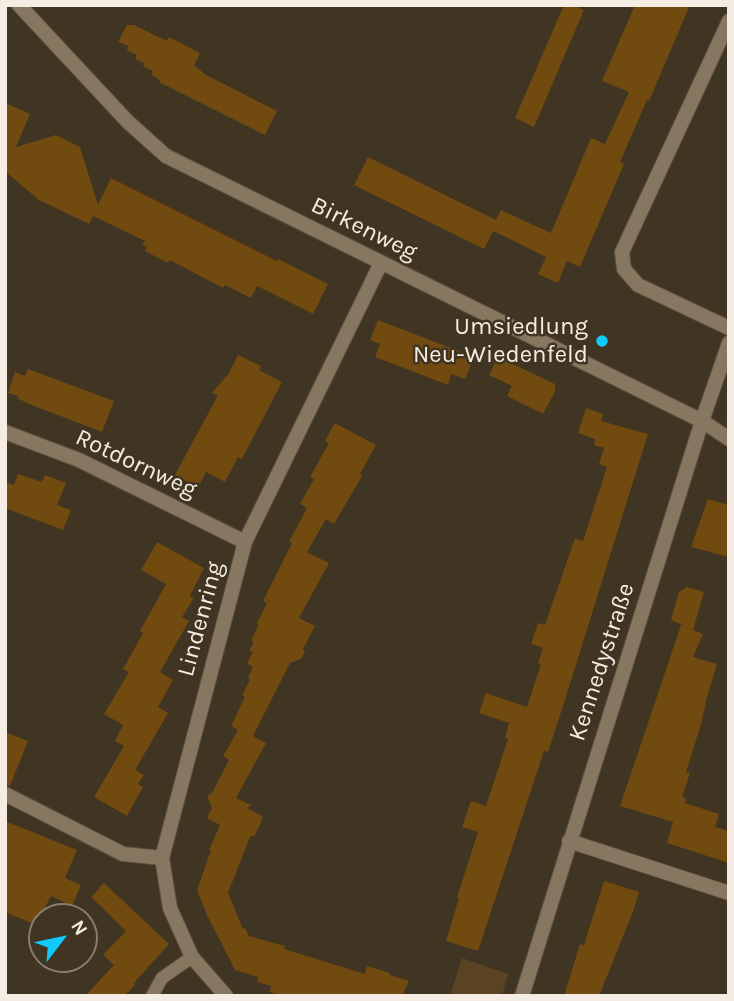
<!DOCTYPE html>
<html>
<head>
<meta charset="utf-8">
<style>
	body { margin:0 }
	#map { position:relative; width:734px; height:1001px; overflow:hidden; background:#403423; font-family:Karla,sans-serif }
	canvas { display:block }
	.frame { position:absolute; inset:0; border:7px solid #f5ede3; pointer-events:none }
	.north { position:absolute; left:28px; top:903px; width:70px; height:70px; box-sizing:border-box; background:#403423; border:2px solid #887e70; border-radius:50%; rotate:58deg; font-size:19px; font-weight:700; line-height:28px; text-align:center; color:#f5ede3 }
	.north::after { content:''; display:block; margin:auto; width:24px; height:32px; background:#0fcafa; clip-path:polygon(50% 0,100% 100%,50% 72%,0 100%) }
</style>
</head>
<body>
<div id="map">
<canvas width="734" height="1001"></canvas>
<div class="frame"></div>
<div class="north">N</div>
</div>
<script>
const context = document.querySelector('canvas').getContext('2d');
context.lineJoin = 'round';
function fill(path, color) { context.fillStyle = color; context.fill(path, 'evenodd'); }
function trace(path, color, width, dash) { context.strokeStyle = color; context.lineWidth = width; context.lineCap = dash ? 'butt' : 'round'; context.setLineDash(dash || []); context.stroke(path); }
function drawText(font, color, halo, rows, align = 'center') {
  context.font = font + ' Karla,sans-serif'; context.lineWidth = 5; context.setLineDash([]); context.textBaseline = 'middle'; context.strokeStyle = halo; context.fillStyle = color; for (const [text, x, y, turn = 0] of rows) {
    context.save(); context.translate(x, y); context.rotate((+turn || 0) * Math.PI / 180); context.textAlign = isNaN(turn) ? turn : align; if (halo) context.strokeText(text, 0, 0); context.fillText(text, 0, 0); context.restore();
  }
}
const green = new Path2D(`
	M462,958L508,974L502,996H450Z`);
const building = new Path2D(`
	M564,5H573L584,10L534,127L515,118Z
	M635,5H690L649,101L647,100L620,162L624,164L580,267L567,261L558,283L538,274L546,257L512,240L493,231L484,249L354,185L368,157L496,220L501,210L551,233L591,138L605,144L629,92L602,81Z
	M127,25H134L167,41L169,37L200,53L194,65L206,75L277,111L265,135L159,82L160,80L151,75L153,71L143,66L144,63L135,59L137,55L127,50L128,46L118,42Z
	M5,103L30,114L16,147L56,135L80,147L98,205L111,178L277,261L278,259L328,284L313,314L257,286L251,298L225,285L223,288L170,260L168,263L145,251L147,247L142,245L145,241L93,216L89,224L39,200L5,171Z
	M378,320L474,357L465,379L451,374L448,385L375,357L380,344L370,340Z
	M238,355L261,366L259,370L282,382L242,459L238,457L225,482L206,472L198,488L175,475L218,395L212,393L229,373Z
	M498,357L555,384V392L543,414L507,396L512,386L489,375Z
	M28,369L114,401L102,432L29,404L17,398L18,396L8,393L15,372L25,376Z
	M586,408L603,414L601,421L648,434L564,703L548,752L544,751L478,951L446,941L459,898L457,897L478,832L462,827L471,801L486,806L508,739L505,738L509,723L479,713L486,693L527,707L541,664L538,663L543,648L531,644L538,623L545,625L575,538L583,541L607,467L599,464L604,448L594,445L595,439L578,433Z
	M335,423L376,445L360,474L362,476L334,524L326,519L307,552L329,563L299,618L315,626L303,649L305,652L301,659L290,663L253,736L266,743L236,798L251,805L247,808L262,816V817L263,818L254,837L251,835L228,893L243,929L245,928L249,936L285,946L284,949L365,974L367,966L390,973V975L409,981L402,996H282L270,992L271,986L257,982L258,977L235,970L207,915L197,890L211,850H209L220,825L207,818L212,808L207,796L212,793L229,760L223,756L238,730L231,726L245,697L242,695L250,680L248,678L253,667L247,663L253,652L249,651L253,644L252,639L258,626L257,623L267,603L263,601L292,543L289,542L307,508L300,504L314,479L310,477L329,443L325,441Z
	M18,474L42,482L45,475L66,483L57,505L71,510L63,530L5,508V482L14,485Z
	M708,499L729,505V557L691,547Z
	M157,542L204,568L190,596L194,598L182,617L189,621L160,672L173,680L158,707L168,713L135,770L144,775L138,784L143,787L127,816L94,797L124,746L115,741L123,725L104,714L129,672L123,669L143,633L140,631L166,584L141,570Z
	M687,587L704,592L693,630L671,620L679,592Z
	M681,625L703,634L693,657L717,664L705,704H706L702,718H703L686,772L690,773L682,797L686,798L685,803L719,814L715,827L729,831V863L667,843L673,822L620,806Z
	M5,732L28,741L10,786L5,784Z
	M5,821L77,850L65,878L81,885L72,906L51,896L36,925L5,912Z
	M604,881L639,892L634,909L599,996H564L580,944L584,945Z
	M104,883L169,944L134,983L135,985L124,996H85L114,965L103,955L126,931L91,897Z`);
const service = new Path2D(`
	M152,996L162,978L192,957`);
const minor = new Path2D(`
	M19,5L128,122L166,156L702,421L729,439
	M729,21L622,252L624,269L638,285L729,328
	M5,432L79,460L245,542
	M5,794L123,854L162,858
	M569,841L729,893
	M226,996L192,957L170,908L162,858L245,542L381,263
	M522,996L702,421L729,343`);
const markers = [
	[602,341,7,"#0fcafa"]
];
const streetNames = [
	["Birkenweg",364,229,26],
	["Rotdornweg",136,464,25],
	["Lindenring",201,619,-75],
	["Kennedystraße",602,662,-72]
];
const poiNames = [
	["Umsiedlung",588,327],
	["Neu-Wiedenfeld",588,355]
];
fill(green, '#5a4322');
fill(building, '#704a0f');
trace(service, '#5d5242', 14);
trace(minor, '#5d5242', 16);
trace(service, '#887760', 12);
trace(minor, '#887760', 14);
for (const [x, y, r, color] of markers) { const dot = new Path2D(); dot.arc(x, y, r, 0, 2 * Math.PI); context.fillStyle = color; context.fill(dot); trace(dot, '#403423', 2.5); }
drawText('24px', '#f5ede3', '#403423', streetNames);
drawText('24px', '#f5ede3', '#403423', poiNames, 'right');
</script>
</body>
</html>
